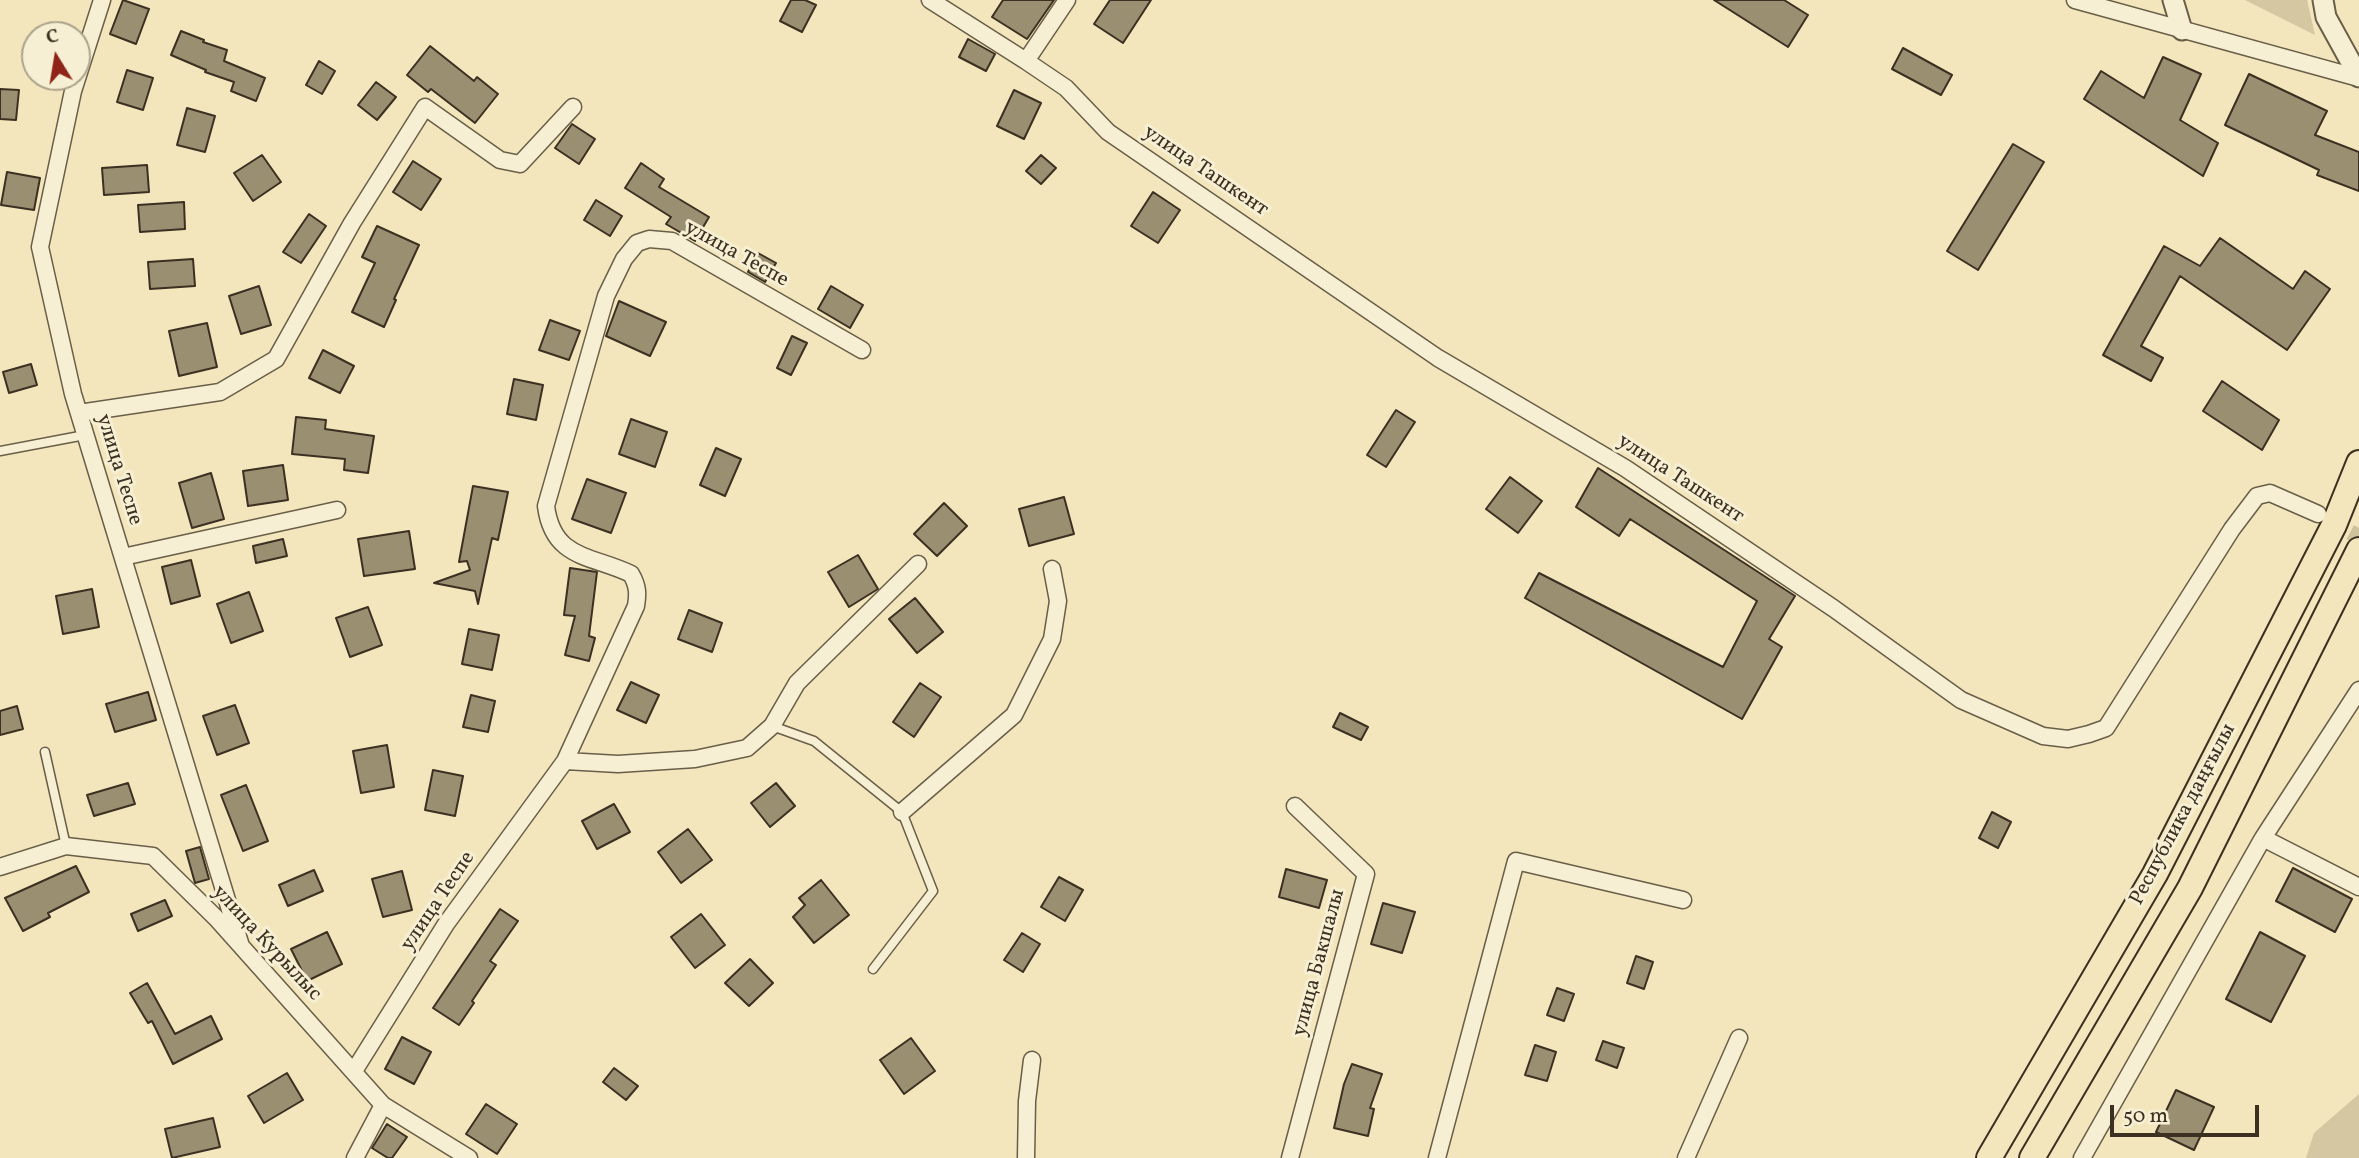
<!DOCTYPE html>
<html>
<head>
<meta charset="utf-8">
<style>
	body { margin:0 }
	#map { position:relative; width:2359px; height:1158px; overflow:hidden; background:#f3e6bc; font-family:Vollkorn,serif }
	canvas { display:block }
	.north { position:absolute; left:21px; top:21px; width:70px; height:70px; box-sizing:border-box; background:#f7efd3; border:2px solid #aca38c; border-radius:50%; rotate:349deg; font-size:19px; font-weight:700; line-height:28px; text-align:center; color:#3b3021 }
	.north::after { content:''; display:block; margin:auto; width:24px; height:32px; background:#8f2418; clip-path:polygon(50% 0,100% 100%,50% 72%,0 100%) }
	.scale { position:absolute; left:2110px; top:1105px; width:149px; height:32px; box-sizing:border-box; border:4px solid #3b3021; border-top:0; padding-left:9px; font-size:21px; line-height:24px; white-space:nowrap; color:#3b3021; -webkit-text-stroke:5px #f7efd3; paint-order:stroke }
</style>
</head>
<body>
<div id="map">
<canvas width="2359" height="1158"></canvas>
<div class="north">С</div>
<div class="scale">50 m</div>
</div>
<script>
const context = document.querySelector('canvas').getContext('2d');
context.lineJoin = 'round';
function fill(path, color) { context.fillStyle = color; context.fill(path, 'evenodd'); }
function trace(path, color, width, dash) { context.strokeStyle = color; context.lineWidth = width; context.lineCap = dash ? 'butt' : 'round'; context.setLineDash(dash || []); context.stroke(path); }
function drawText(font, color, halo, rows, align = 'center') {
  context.font = font + ' Vollkorn,serif'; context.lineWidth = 6; context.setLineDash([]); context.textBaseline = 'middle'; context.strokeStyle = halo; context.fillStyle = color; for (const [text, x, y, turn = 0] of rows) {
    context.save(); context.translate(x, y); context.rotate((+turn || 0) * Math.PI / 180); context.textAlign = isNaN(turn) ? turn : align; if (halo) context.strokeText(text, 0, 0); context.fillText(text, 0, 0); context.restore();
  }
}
const green = new Path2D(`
	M2245,0H2307L2315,35Z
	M2359,1094V1158H2306L2314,1133Z`);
const building = new Path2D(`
	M123,0L149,9L136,44L110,34Z
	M791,0H805L816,5L802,32L780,21Z
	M1003,0H1054L1027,39L992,17Z
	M1110,0H1151L1123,43L1094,24Z
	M1714,0H1784L1808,15L1788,47Z
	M181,31L204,40L203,42L227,50L224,61L265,78L256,101L231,91L234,82L205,72L206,70L171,55Z
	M968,39L995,54L986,71L959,57Z
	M430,46L474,81L477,77L498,94L475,123L431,89L428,92L407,75Z
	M1903,48L1952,75L1941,95L1892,69Z
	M2163,57L2201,74L2180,120L2218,143L2203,176L2084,99L2101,71L2144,98Z
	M319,61L335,71L322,94L306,85Z
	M127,70L153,78L143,110L117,102Z
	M2249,74L2327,111L2315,135L2359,152V191L2317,175L2319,170L2225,125Z
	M376,82L396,97L377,120L358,105Z
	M0,89L19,90L16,120L0,119Z
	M1014,90L1041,103L1024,139L997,126Z
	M187,108L215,116L205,152L177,145Z
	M572,124L595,139L579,164L555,148Z
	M2013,144L2044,162L1978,270L1947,251Z
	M262,155L281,182L253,201L234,173Z
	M1041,155L1056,168L1041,184L1026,171Z
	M413,161L441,179L421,210L393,192Z
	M641,163L664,179L659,187L709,217L695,241L666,224L671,217L625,188Z
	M147,165L149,192L104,195L102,168Z
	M7,172L40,178L34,210L1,205Z
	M1153,192L1180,210L1158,243L1131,226Z
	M596,200L622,216L610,236L584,220Z
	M184,202L185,229L140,232L138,205Z
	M309,214L326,226L301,263L283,252Z
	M377,226L419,245L394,299L396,300L384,327L352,312L375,263L362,257Z
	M2220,238L2293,289L2305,271L2330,289L2287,350L2180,276L2141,346L2163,358L2151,381L2103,355L2164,246L2200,266Z
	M758,253L776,263L765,282L748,272Z
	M193,259L195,286L150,289L148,262Z
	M259,286L271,325L241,334L229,296Z
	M831,286L863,305L850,328L818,309Z
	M619,301L666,322L650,356L606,336Z
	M550,320L580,331L569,360L539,350Z
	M207,323L217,367L179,376L169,331Z
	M792,336L807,343L791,375L777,368Z
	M323,350L354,366L340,393L309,378Z
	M31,364L37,385L9,393L3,372Z
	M514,379L543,385L536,420L507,414Z
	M2222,381L2279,420L2262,450L2203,411Z
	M1396,410L1415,422L1386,467L1367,455Z
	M296,417L326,420L325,429L374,436L368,473L344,470L345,459L292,454Z
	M631,419L667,432L655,467L619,454Z
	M716,448L741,459L725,496L700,485Z
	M283,465L288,500L248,506L243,471Z
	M1598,468L1795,596L1769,639L1782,647L1742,719L1525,598L1539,573L1723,667L1757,601L1630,519L1619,536L1576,507Z
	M211,473L224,519L192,528L179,483Z
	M1510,477L1542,501L1518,533L1486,509Z
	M587,479L626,493L611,533L572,519Z
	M473,486L508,492L498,540L492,538L478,604L475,591L434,583L470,570L467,561L459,562Z
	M1064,497L1074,534L1029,546L1019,509Z
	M944,503L967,526L937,556L914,534Z
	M409,531L415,569L364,576L358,539Z
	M283,539L287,556L256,563L253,546Z
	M858,555L878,589L849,607L828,572Z
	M191,560L200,596L171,604L162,567Z
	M570,568L597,572L589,636L595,638L589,661L565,655L575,616L564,615Z
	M92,589L99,627L63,634L56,596Z
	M249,592L263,631L231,643L217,604Z
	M915,598L943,632L917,653L889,619Z
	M368,607L382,645L350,657L336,618Z
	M689,610L722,623L712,652L678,639Z
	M469,629L499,635L492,670L462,664Z
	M631,682L659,695L646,723L617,710Z
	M920,683L941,697L914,737L893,722Z
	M148,692L156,720L115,732L106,704Z
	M471,695L495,701L488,732L463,727Z
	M235,705L249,743L217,755L203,716Z
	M17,706L23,729L0,735V711Z
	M1340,713L1368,727L1361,740L1333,727Z
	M387,745L394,787L361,793L353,751Z
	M433,770L463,776L455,816L425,810Z
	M128,783L135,804L94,816L87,795Z
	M776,783L795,806L770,827L751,803Z
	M246,785L268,841L243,851L221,795Z
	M614,804L630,832L597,849L582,821Z
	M1992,812L2011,822L1998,848L1979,838Z
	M688,829L712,860L681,883L658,852Z
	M200,847L209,879L195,883L186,851Z
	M76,866L89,892L48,913L50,917L23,931L5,898Z
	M2293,868L2352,899L2335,932L2276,901Z
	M1286,869L1327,880L1319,908L1279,897Z
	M314,870L323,891L288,906L279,885Z
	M402,871L412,910L383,917L372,879Z
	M1059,877L1083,890L1065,921L1041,907Z
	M821,880L849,915L814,943L793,917L805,905L799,898Z
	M165,900L172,916L138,931L131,914Z
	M1383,903L1415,912L1402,953L1371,944Z
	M500,909L518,921L490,961L496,965L472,1001L474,1003L459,1025L433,1008Z
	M701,914L725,945L695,968L671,937Z
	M327,932L342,964L307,981L291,949Z
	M2260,932L2305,956L2271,1022L2226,999Z
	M1022,933L1040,944L1023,972L1004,960Z
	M1636,956L1653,962L1644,989L1627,983Z
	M750,959L773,983L749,1006L725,983Z
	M147,983L175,1034L211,1016L222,1039L173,1064L152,1021L148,1023L130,993Z
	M1557,988L1574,994L1564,1021L1547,1015Z
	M402,1037L431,1052L414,1084L385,1069Z
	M911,1038L935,1071L904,1094L880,1060Z
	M1603,1041L1624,1048L1617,1068L1596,1060Z
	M1535,1045L1556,1052L1547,1081L1525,1075Z
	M1352,1064L1382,1074L1370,1108L1374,1109L1368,1136L1334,1128L1344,1084Z
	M614,1068L638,1086L626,1100L603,1082Z
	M287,1073L303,1100L264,1123L248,1096Z
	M2176,1090L2214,1107L2194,1150L2156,1132Z
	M486,1104L517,1124L497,1154L466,1134Z
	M213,1118L220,1147L172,1158L165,1129Z
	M387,1124L407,1137L392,1158H388L372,1148Z`);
const minorTunnel = new Path2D(`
	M2329,521L2359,537`);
const service = new Path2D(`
	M0,451L85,435
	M772,726L814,741L902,812L933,891L873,969
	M45,752L66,846`);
const minor = new Path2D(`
	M102,0L73,91L40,247L73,394L241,946
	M930,0L1026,61
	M1067,0L1026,61L1066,88L1108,132L1438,358L1625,468L1833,608L1961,700L2043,736L2068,739L2089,734L2106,728L2232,529L2257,496L2270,493L2318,514
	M2075,0L2359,78
	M79,413L220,392L276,359L352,223L425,107L500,160L520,164L573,107
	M123,557L337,510
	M565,761L618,764L695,759L747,748L772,726L797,683L918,564
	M902,812L1014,715L1052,639L1058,601L1052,569
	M2263,838L2359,887
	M0,867L66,846L153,856L216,918L383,1105L469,1158
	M354,1071L446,924L565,761L636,606C638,594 638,586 631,574C592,555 553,560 546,506L606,296L624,259L637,243L649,239L672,241L862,350
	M355,1158L383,1105
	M1026,1158L1027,1101L1032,1060
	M1290,1158L1366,874L1295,806
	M1437,1158L1516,861L1683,900
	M1686,1158L1739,1038
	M2082,1158L2263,838L2359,690`);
const tertiary = new Path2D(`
	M2173,0L2182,30
	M2323,0L2326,17L2359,77`);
const primary = new Path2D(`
	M1989,1158L2155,874L2334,525L2359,463
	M2032,1158L2190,888L2359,550`);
const streetNames = [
	["улица Ташкент",1205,172,34],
	["улица Теспе",736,255,29],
	["улица Теспе",118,470,73],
	["улица Ташкент",1680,480,33],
	["Республика даңғылы",2184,815,-62],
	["улица Теспе",439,902,-56],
	["улица Курылыс",266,944,47],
	["улица Бакшалы",1320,963,-75]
];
fill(green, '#d4c7a2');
fill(building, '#9b8f72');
trace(building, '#3b3021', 2);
trace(minorTunnel, '#cec29d', 16, [16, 8]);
trace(service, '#695e48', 11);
trace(minor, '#695e48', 19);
trace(tertiary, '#695e48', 23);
trace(primary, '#3b3021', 28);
trace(service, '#f7efd3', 8);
trace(minor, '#f7efd3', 16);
trace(tertiary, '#f7efd3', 19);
trace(primary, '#f3e6bc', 24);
drawText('21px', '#3b3021', '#f7efd3', streetNames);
</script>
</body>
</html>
